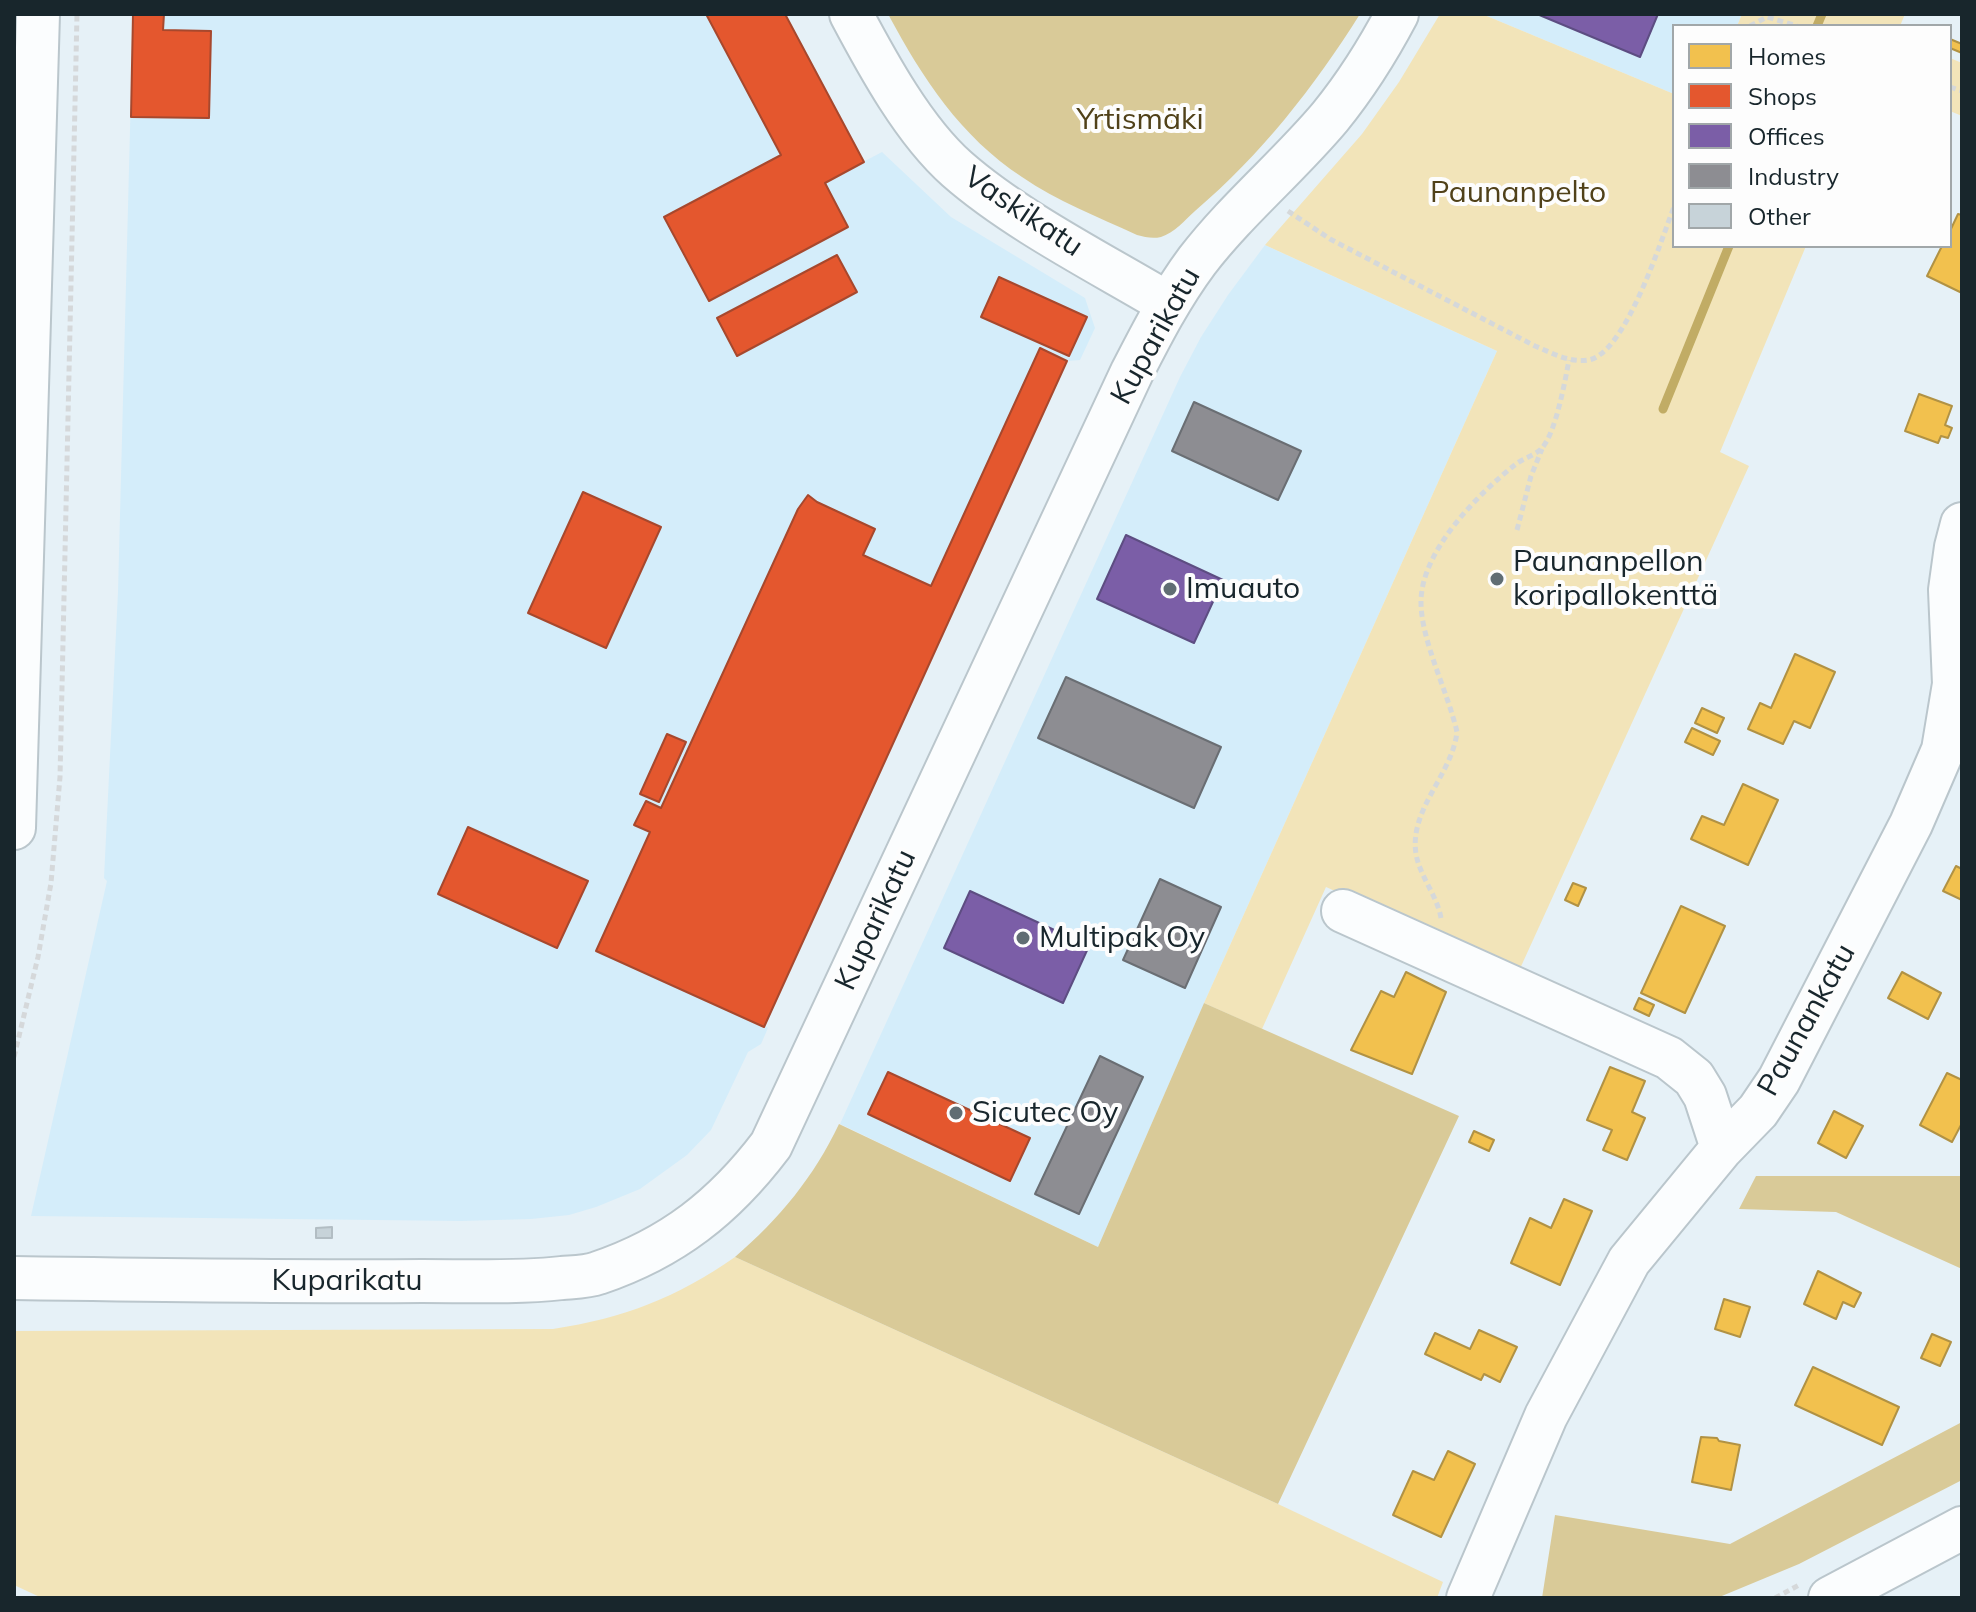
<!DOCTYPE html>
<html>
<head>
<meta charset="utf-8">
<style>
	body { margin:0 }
	#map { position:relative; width:1976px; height:1612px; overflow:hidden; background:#e6f1f7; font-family:Mulish,sans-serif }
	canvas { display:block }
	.frame { position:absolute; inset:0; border:16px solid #18262c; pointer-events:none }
	.legend { position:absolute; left:1672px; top:24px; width:280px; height:224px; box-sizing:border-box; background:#fdfdfd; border:2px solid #a1a7a9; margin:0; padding:10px 14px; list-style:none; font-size:24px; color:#18262c }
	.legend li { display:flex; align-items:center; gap:16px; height:40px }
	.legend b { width:40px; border:2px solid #a1a7a9 }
</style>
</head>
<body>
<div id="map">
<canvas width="1976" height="1612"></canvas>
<div class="frame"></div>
<ul class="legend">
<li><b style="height:22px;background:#f2c14e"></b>Homes</li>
<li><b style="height:22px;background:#e4572e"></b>Shops</li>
<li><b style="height:22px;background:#7b5ea7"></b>Offices</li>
<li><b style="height:22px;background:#8d8d92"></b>Industry</li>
<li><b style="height:22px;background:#c7d3d9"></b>Other</li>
</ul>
</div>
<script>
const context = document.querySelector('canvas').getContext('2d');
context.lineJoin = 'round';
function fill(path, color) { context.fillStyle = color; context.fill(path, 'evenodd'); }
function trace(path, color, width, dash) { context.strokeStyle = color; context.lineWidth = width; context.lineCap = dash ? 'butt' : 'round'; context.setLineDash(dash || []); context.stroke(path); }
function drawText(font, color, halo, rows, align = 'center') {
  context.font = font + ' Mulish,sans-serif'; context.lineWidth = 8; context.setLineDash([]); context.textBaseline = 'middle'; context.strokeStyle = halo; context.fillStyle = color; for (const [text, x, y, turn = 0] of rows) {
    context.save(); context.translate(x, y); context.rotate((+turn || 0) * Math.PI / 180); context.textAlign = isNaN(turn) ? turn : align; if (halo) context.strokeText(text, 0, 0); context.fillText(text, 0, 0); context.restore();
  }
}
const built = new Path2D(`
	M133,14H785L863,162L882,152L951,217L1085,298L1095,328L1080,360L1067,361L765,1026L768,1028L761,1044L748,1052L711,1130L687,1155L640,1189L596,1207L569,1215L531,1219L461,1221L31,1216L107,881L104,878L118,592Z
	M1482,14H1742L1737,26H1674V94Z
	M1265,245L1497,351L1204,1003L1098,1247L840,1124L1180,377L1201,337L1228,295Z`);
const green = new Path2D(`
	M1440,14H1482L1674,94V246H1806L1720,452L1749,466L1518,973L1326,887L1262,1029L1204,1003L1497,351L1265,245L1362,134L1399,82Z
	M1742,14H1905L1900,26H1737Z
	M1950,58L1962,63V116L1950,111Z
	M735,1257L1278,1504L1443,1582L1437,1598H42L14,1585V1331L553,1329C624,1318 676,1298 735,1257Z`);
const forest = new Path2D(`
	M888,14H1360C1314,87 1261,155 1195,211C1185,220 1174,233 1161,237C1152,239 1145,237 1137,235C1098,217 1057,201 1022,177C960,136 923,79 888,14Z
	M1204,1003L1459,1116L1278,1504L735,1257C779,1219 814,1177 839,1124L1098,1247Z
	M1756,1176H1962V1269L1836,1212L1739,1209Z
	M1962,1422V1480L1799,1564L1717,1598H1542L1555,1515L1730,1544Z`);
const homes = new Path2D(`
	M1950,39L1962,44V53L1950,48Z
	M1958,214L1962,215V293L1927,276L1942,246H1950V231Z
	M1919,394L1952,406L1945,425L1952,428L1948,438L1941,436L1938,443L1905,431Z
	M1795,654L1835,672L1810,728L1794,721L1783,744L1748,729L1760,703L1771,708Z
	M1702,708L1724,718L1717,733L1695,723Z
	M1692,728L1720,741L1713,755L1685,742Z
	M1743,784L1778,800L1748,865L1691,839L1702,816L1724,825Z
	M1956,866L1962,869V900L1943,891Z
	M1573,883L1586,888L1578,906L1565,900Z
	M1681,906L1725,926L1685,1013L1641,993Z
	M1406,972L1446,992L1412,1074L1351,1050L1381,991L1394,997Z
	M1902,972L1941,993L1928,1019L1888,998Z
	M1639,998L1654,1005L1649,1016L1634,1009Z
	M1610,1067L1645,1081L1632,1112L1645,1118L1627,1160L1603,1150L1612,1130L1587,1120Z
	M1947,1073L1962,1080V1123L1952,1142L1920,1125Z
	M1834,1111L1863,1126L1846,1158L1818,1143Z
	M1474,1131L1494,1140L1489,1151L1469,1142Z
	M1564,1199L1592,1211L1560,1285L1511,1263L1530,1218L1551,1228Z
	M1818,1271L1861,1293L1854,1307L1843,1302L1836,1319L1804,1304Z
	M1724,1299L1750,1307L1740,1337L1715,1329Z
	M1479,1330L1517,1347L1500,1382L1484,1374L1481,1380L1425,1354L1435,1333L1470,1349Z
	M1932,1334L1951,1342L1940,1366L1921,1358Z
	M1813,1367L1899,1407L1882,1445L1795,1405Z
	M1701,1437L1717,1438L1719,1441L1740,1445L1731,1490L1692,1482Z
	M1448,1451L1475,1464L1441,1537L1393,1515L1413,1471L1434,1480Z`);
const shops = new Path2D(`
	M133,14H164L163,30L211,31L209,118L131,117Z
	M706,14H785L864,162L825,183L848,227L709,301L664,217L781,155Z
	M837,255L857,292L737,356L717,318Z
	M999,277L1087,317L1069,356L981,317Z
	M1040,348L1067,361L764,1027L596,951L650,832L634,825L646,801L661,808L798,509L808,495L817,502L875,529L863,555L931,586Z
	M583,492L661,527L606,648L528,613Z
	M667,734L686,742L659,802L640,794Z
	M468,827L588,881L557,948L438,894Z
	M888,1072L1030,1138L1010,1181L868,1114Z`);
const offices = new Path2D(`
	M1537,14H1658L1640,57Z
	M1126,535L1223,580L1194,643L1097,599Z
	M970,891L1089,946L1063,1003L944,948Z`);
const industry = new Path2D(`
	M1194,402L1301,451L1278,500L1172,451Z
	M1066,677L1221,747L1194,808L1038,738Z
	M1160,879L1221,907L1185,988L1123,960Z
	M1100,1056L1143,1077L1079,1214L1035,1194Z`);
const stream = new Path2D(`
	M1817,26L1822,14
	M1663,409L1729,246`);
const building = new Path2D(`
	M332,1227V1238H316V1228Z`);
const path = new Path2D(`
	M1750,26L1767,17L1797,26
	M1950,87L1962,91
	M1288,211L1330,239L1535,346C1552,353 1570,363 1588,360C1625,355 1661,240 1674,207
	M1517,530L1531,476L1542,449
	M1441,918C1437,895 1420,877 1416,854C1409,809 1452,775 1457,732C1448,692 1421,641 1421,602C1421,551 1478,494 1516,464C1524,458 1536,455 1542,448C1556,432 1565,381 1569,360
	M14,1057L38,957L51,883L60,777L77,14
	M1775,1598L1799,1585`);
const minor = new Path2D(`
	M851,14C878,65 914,131 957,169C1015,220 1100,263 1167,303
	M14,828L38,14
	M1343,911L1669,1058L1694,1078L1705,1096L1722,1148
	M14,1278C150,1280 286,1282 422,1281C468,1281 516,1283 562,1278C574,1277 587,1277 598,1273C672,1248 724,1207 771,1145L1132,372C1152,333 1171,296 1197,261C1237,209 1288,167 1330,117C1356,85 1378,50 1397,14
	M1468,1598L1546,1416L1629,1261L1722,1148L1758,1111L1779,1080L1911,824L1943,750L1954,684L1950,590L1956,547L1962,524
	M1830,1598L1962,1528`);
const markers = [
	[1497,579,8,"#606d73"],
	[1170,589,8,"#606d73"],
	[1023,938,8,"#606d73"],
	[956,1113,8,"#606d73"]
];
const parkNames = [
	["Yrtismäki",1140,120],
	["Paunanpelto",1518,193]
];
const streetNames = [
	["Vaskikatu",1023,212,34],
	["Kuparikatu",1156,336,-61],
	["Kuparikatu",876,920,-65],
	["Paunankatu",1807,1020,-61],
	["Kuparikatu",347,1281]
];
const poiNames = [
	["Paunanpellon",1513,562],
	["koripallokenttä",1513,596],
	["Imuauto",1186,589],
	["Multipak Oy",1039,938],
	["Sicutec Oy",972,1113]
];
fill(built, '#d4edfa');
fill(green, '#f2e4b9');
fill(forest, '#d9ca98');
fill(homes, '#f2c14e');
trace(homes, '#b19244', 2);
fill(shops, '#e4572e');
trace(shops, '#a7482d', 2);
fill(offices, '#7b5ea7');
trace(offices, '#5d4d82', 2);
fill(industry, '#8d8d92');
trace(industry, '#6a6e73', 2);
trace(stream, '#c1ac65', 9);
fill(building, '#c7d3d9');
trace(building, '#b2bdc3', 2);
trace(minor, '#bac6cc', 46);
trace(path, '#d5d8da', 5, [6, 4]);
trace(minor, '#fbfdfe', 42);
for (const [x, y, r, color] of markers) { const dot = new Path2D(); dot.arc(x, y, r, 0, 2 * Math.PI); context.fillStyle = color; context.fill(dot); trace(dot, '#fdfdfd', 3); }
drawText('30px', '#504119', '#fdfdfd', parkNames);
drawText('30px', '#18262c', '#fdfdfd', streetNames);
drawText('30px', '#18262c', '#fdfdfd', poiNames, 'left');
</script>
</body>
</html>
